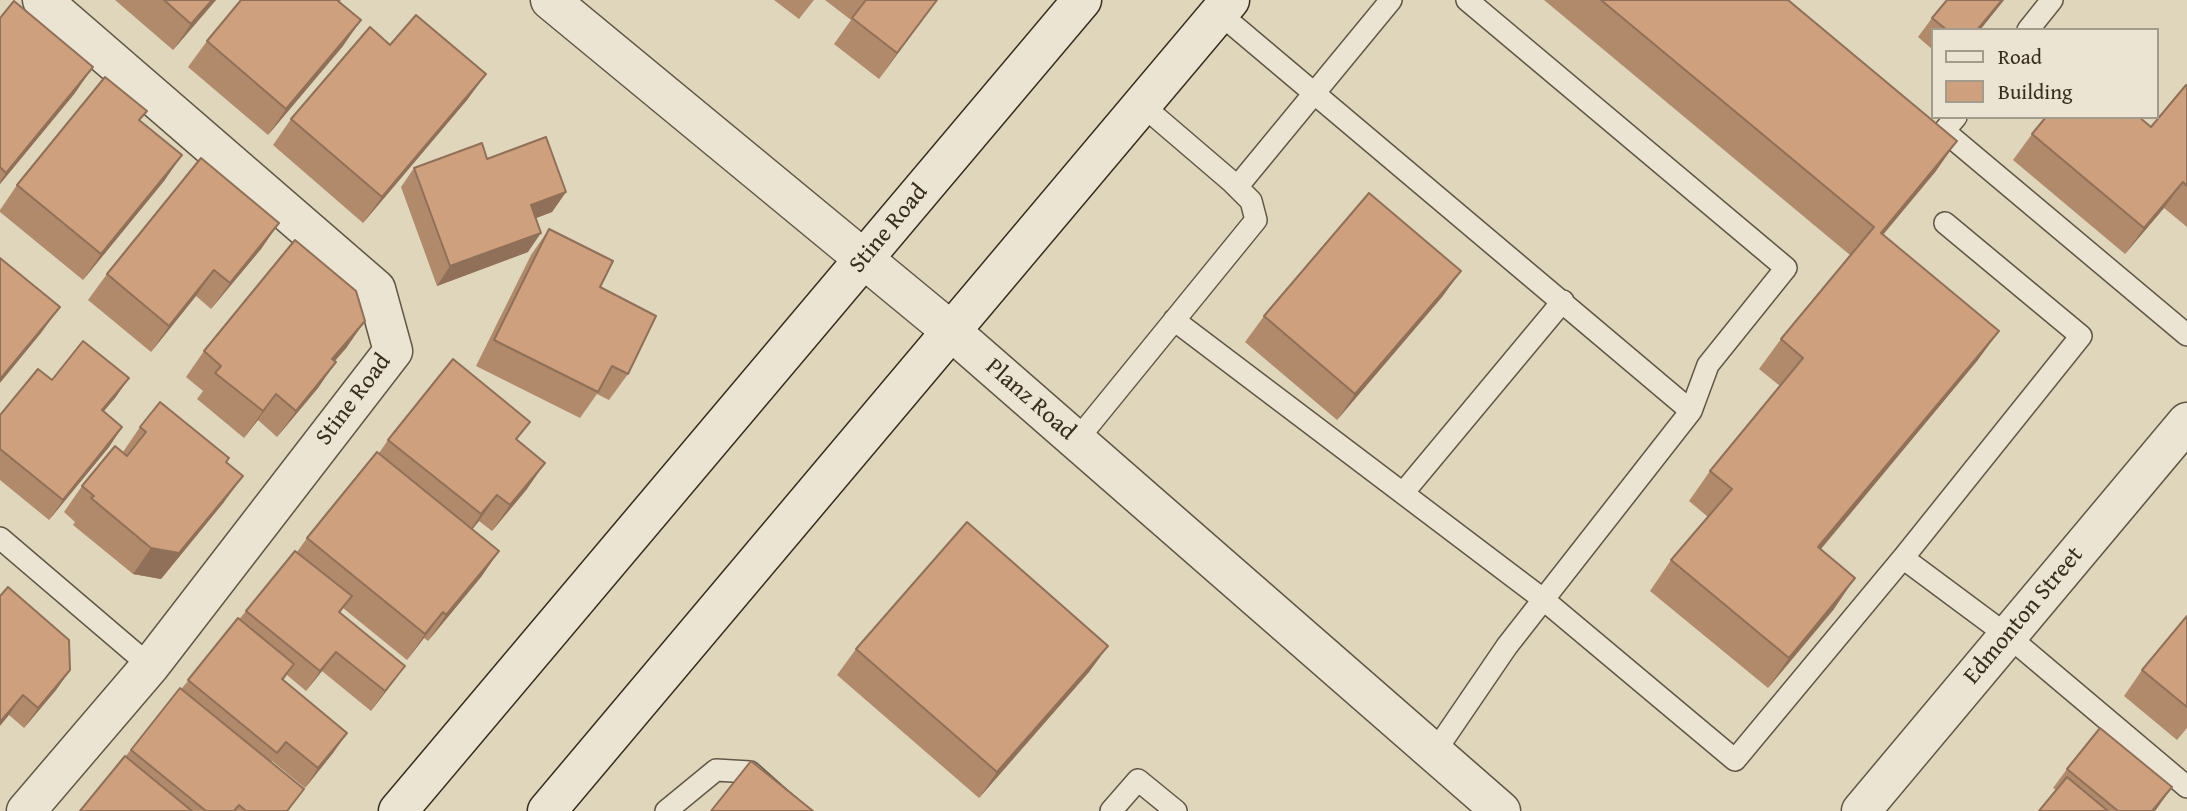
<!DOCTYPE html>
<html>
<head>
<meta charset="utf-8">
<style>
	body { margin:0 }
	#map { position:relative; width:2187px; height:811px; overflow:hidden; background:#e0d6bc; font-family:"Gentium Book Plus",serif }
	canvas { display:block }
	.legend { position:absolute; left:1931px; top:28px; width:228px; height:91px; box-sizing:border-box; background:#ebe4d3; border:2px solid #a39b8b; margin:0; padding:9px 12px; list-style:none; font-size:21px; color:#382d1f }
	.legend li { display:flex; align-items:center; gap:14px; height:35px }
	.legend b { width:35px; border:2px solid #a39b8b }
</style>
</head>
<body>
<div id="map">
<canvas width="2187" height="811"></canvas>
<ul class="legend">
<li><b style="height:9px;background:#ebe4d3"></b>Road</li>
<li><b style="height:19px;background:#cea07e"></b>Building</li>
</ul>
</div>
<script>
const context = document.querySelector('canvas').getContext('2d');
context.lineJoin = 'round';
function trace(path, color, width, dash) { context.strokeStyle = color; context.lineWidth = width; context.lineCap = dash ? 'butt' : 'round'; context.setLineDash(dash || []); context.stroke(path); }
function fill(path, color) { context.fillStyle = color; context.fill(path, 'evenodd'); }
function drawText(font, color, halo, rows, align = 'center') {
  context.font = font + ' "Gentium Book Plus",serif'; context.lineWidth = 5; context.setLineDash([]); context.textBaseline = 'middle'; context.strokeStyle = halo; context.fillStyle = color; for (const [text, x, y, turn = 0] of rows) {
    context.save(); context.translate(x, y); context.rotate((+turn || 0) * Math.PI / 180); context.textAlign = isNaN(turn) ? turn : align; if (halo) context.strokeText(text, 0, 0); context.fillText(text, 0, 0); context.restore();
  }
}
const service = new Path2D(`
	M1467,0L1786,268L1708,365L1691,411
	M1219,13L1691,411L1507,646L1434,753
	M2028,30L2052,0
	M1956,117L1944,131L2187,335
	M1237,187L1391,0
	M1174,320L1544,600L1735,760L1903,558L2008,636L2187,787
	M1076,441L1256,220L1251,201L1232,182L1142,105
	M1403,493L1563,301
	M0,538L150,666
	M1903,558L2081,336L1945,223
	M666,811L716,770L750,772L794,811
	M1111,811L1138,780L1176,811`);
const minor = new Path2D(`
	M26,811L150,666L393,351L376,289L42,0
	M1861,811L2187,422`);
const tertiary = new Path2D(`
	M550,0L951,331L1501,811`);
const secondary = new Path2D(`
	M398,811L1082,0
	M547,811L1230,0`);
const wall = new Path2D(`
	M115,0H216L173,50Z
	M241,0H341L339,2L343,46L268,135L188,67L207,41Z
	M774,0H814L799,19Z
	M825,0H937L879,79L834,44L851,20Z
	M1544,0H1788L1936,171L1883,235L1999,331L1977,361L1820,549L1834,609L1768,688L1650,591L1671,560L1708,517L1689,501L1710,471L1780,386L1759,369L1781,339L1850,255Z
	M1947,0H2004L1980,30H1933V50L1918,37L1932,18Z
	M0,18L75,93L0,184Z
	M390,45L486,74L467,100L363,223L273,145L291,119Z
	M2187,86V227L2164,208L2125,254L2013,160L2032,134L2151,127Z
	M140,121L182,155L164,181L83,280L0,212V210L17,185Z
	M487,159L566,192L552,212L536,218L528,252L437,286L401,187L414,168Z
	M279,223L261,249L211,309L196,296L151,352L88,300L107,274Z
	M549,229L600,287L628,374L609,400L597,394L580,418L476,366L531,255Z
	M1461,271L1442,297L1337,420L1245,342L1264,316Z
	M347,347L335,361L318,388L277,437L258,420L244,438L197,399L203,391L186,377L204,351Z
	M129,378L115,398L103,411L122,427L109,447L49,520L0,480V415L52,380Z
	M140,427L226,462L224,502L161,579L133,574L73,525L75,522L64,512L82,486L123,452Z
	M388,440H517L527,489L492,531L479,521L472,529L499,551L481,577L428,641L424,638L407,660L343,608L340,613L405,666L391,685L371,711L322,671L306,691L287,675L283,681L347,733L333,753L305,788L272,761L271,762L289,811H80L246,611L297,552L307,538L379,453Z
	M0,596L70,670L56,690L24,728L9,715Z
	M2187,616V728L2177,740L2124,696L2142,670Z
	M1108,646L1089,672L979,798L837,675L856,649Z
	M2067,769L2172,787L2155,811H2039L2056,790L2053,788Z`);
const shadedWall = new Path2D(`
	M212,0H216L173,50L191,24Z
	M937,0L918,26L879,79L897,53Z
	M2002,0H2004L1980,30H1977Z
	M361,20L343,46L268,135L286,109Z
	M93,67L75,93L0,184V182L6,173Z
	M486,74L467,100L363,223L382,197Z
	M1957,141L1936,171L1859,263L1881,233Z
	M182,155L164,181L83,280L101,254Z
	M2183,182L2164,208L2125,254L2144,228Z
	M566,192L552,212L518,225L531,205Z
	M279,223L261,249L211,309L230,283Z
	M541,233L528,252L437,286L450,266Z
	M214,270L196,296L151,352L169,326Z
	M1461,271L1442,297L1337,420L1355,394Z
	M60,307L41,333L0,383V379Z
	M365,321L347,347L314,385L332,359Z
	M1999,331L1977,361L1797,578L1818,547Z
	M336,362L318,388L277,437L296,411Z
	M129,378L115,398L88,430L102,410Z
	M276,394L258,420L244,438L263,411Z
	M122,427L109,447L49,520L63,500Z
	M545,463L527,489L492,531L510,505Z
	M243,476L224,502L161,579L133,574L151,548Z
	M497,495L479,521L463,541L481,514Z
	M499,551L481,577L428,641L446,615Z
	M1855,578L1834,609L1768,688L1789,658Z
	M443,612L424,638L407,660L425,634Z
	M1108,646L1089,672L979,798L997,772Z
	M336,652L322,671L306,691L320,671Z
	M405,666L391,685L371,711L385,691Z
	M70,670L56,690L24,728L38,708Z
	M23,695L9,715L0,726V722Z
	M347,733L333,753L305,788L318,768Z
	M2172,787L2155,811H2152Z`);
const building = new Path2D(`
	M164,0H212L191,24Z
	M241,0H339L338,1L361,20L286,109L207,41Z
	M866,0H937L897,53L852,18Z
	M1601,0H1788L1957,141L1881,233L1999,331L1818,547L1855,578L1789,658L1671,560L1732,489L1710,471L1803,358L1781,339L1874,227Z
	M1947,0H2002L1977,30H1947L1932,18Z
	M14,1L93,67L6,173L0,167V18Z
	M416,15L486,74L382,197L291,119L370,27L390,45Z
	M105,77L147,111L139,120L182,155L101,254L17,185Z
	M2186,85L2187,86V186L2183,182L2144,228L2032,134L2046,117H2139L2151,127Z
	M546,137L566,192L531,205L541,233L450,266L414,168L482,143L487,159Z
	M201,158L279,223L230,283L214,270L169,326L107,274Z
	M1369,193L1461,271L1355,394L1264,316Z
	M549,229L613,261L600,287L656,316L628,374L612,366L598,392L494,340Z
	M295,240L356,291L365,321L332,359L336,362L296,411L276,394L263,411L215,373L221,366L204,351Z
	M0,258L60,307L0,379Z
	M83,341L129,378L102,410L122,427L63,500L0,449V415L38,369L52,380Z
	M453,359L530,422L516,439L545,463L510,505L497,495L481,514L388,440Z
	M160,402L229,458L226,462L243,476L179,553L151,548L91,498L94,496L82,486L115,446L127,456L146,432L140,427Z
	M377,452L499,551L446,615L443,612L425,634L307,538Z
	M967,522L1108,646L997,772L856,649Z
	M295,551L352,596L339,612L405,666L385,691L336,652L320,671L246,611Z
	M8,587L69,640L70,670L38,708L23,695L0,722V596Z
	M2187,616V707L2142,670Z
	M238,618L294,664L282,679L347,733L318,768L286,742L277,753L188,680Z
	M180,688L304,789L287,811H246L239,805L234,811H206L131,750Z
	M2100,728L2172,787L2152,811H2118L2067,769Z
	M125,756L192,811H80Z
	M751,761L813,811H711Z
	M2067,777L2108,811H2039Z`);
const streetNames = [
	["Stine Road",889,229,-50],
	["Stine Road",354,400,-53],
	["Planz Road",1030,400,41],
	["Edmonton Street",2024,616,-50]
];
trace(service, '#625746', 24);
trace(minor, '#625746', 41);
trace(tertiary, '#625746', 41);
trace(secondary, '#382d1f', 41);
trace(service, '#ebe4d3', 21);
trace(minor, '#ebe4d3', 38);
trace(tertiary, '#ebe4d3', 38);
trace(secondary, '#ebe4d3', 38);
fill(wall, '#b18a6c');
fill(shadedWall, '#907058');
fill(building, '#cea07e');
trace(building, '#907058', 2);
drawText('24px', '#382d1f', '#ebe4d3', streetNames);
</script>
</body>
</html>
